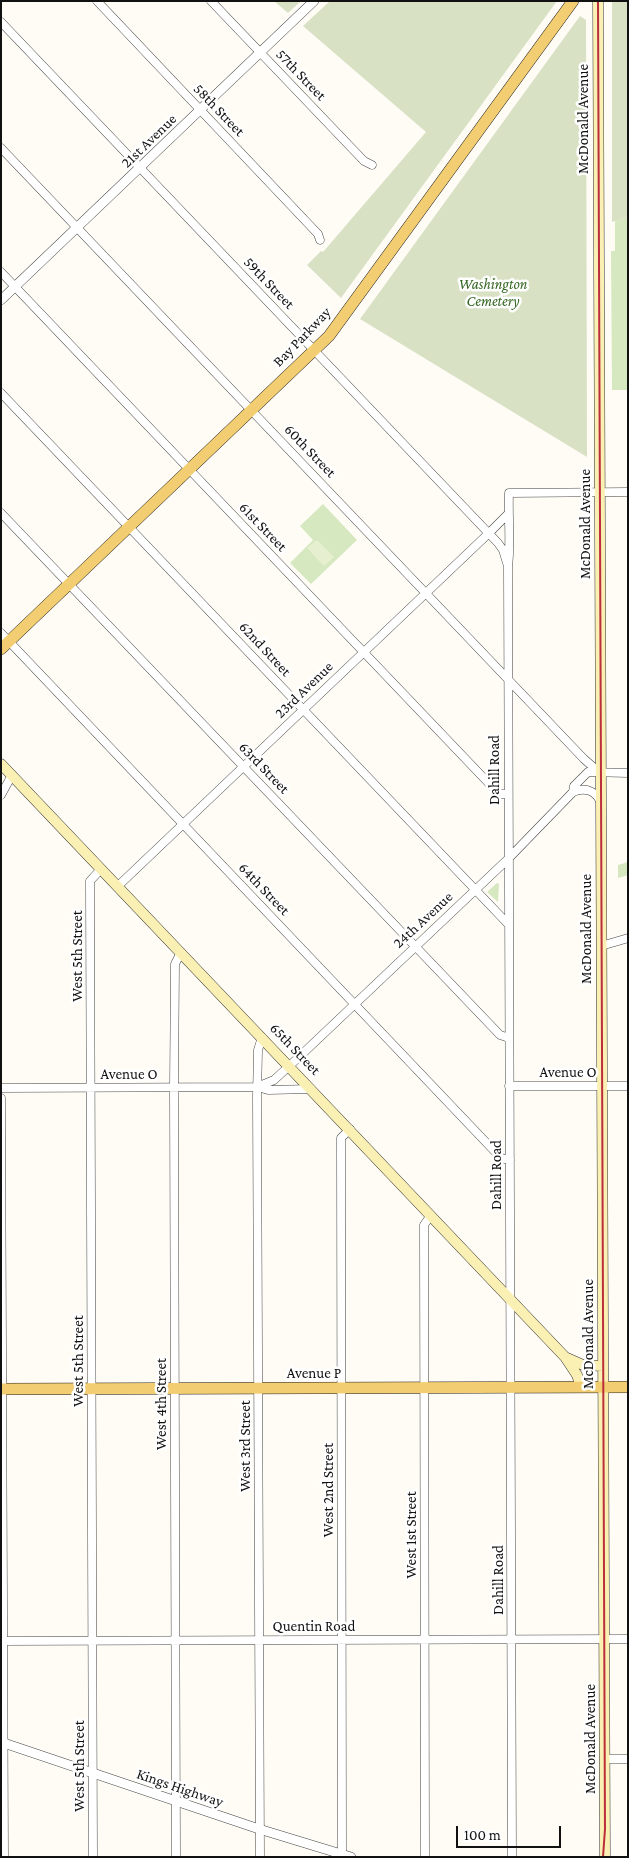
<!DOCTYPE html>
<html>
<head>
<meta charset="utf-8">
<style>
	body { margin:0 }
	#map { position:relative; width:629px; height:1858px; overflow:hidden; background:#fefcf5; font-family:"Crimson Pro",serif }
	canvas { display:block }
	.frame { position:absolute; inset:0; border:2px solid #111; pointer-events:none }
	.scale { position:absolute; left:456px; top:1826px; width:105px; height:22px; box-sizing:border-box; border:2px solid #111; border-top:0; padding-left:6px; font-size:15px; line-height:18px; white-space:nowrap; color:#111; -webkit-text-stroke:4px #fff; paint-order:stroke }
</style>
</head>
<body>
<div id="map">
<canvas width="629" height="1858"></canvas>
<div class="frame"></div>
<div class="scale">100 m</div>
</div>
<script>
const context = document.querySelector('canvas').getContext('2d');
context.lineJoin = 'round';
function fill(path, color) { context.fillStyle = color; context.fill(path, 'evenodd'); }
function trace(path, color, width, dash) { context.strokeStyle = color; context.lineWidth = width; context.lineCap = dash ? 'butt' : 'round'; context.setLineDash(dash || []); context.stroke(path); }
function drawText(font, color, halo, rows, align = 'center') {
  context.font = font + ' "Crimson Pro",serif'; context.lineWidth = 5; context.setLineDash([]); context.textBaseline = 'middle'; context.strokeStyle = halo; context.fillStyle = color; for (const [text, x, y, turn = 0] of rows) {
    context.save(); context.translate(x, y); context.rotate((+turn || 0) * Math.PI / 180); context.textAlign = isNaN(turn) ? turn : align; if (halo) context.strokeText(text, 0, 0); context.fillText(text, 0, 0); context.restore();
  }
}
const green = new Path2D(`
	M628,217V390H612L611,251H615V221Z
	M323,504L357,540L311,584L290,563L313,540L300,526Z
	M628,862V875L618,878V865Z
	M497,883L499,884L498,902L487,892Z`);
const cemetery = new Path2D(`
	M274,1H301L288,13Z
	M330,1H557L341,298L307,265L321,251L323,252L426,132L303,26Z
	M612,1H628V217L612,222Z
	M580,16L586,20L587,457L360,319Z`);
const pitch = new Path2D(`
	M317,540L334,557L324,566L307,548Z`);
const minor = new Path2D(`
	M97,1L318,234L320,240
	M211,1L364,161L372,165
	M1,22L498,543L503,550L507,563
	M1,148L584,759L600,773
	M1,272L499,794H508
	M1,393L509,925
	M1,513L500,1035L509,1038
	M1,633L501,1158L510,1160
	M573,792L574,786L588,772L628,773
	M1,795L12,775
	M118,886L488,534L508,514
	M601,946L628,938
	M509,1086H628
	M257,1087L274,1080L299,1057L508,859L573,792C584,787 595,790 600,801
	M1,1088L257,1087L268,1090L311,1089
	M1,1098L4,1857
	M1,1641L628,1639
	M605,1759H628
	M342,1854L341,1138L350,1129
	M93,1857L90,881L101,869
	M176,1857L174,1088L175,964L181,952
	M260,1857L257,1097L258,1050L262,1037
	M425,1857L424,1225L431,1215
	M512,1857L508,567C511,542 508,518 509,493L628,492`);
const tertiary = new Path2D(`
	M1,300L314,1
	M1,1742L259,1829L351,1857`);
const secondary = new Path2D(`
	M598,1L605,1857
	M1,764L565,1357L577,1375L581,1387
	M565,1357L583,1365L603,1366`);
const primary = new Path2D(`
	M1,649L329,336L573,1
	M1,1389L628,1387`);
const rail = new Path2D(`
	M598,1L605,1829L603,1857`);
const streetNames = [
	["57th Street",301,75,46],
	["58th Street",219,110,46],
	["McDonald Avenue",583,119,-90],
	["21st Avenue",149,141,-44],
	["59th Street",269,283,46],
	["Bay Parkway",302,337,-46],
	["60th Street",310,451,46],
	["McDonald Avenue",585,524,-90],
	["61st Street",263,527,46],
	["62nd Street",265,649,47],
	["23rd Avenue",304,690,-44],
	["63rd Street",264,768,46],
	["Dahill Road",494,770,-90],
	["64th Street",264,889,46],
	["24th Avenue",423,920,-43],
	["McDonald Avenue",586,929,-90],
	["West 5th Street",77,956,-90],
	["65th Street",295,1049,46],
	["Avenue O",568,1072],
	["Avenue O",129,1074],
	["Dahill Road",496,1175,-90],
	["McDonald Avenue",588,1334,-90],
	["West 5th Street",78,1361,-90],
	["Avenue P",314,1373],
	["West 4th Street",161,1404,-90],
	["West 3rd Street",245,1446,-90],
	["West 2nd Street",328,1490,-90],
	["West 1st Street",411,1535,-90],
	["Dahill Road",498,1580,-90],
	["Quentin Road",314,1626],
	["McDonald Avenue",590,1739,-90],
	["West 5th Street",79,1766,-90],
	["Kings Highway",180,1788,19]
];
const parkNames = [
	["Washington",493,284],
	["Cemetery",493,301]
];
fill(green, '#d6e8bf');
fill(cemetery, '#d9e1c5');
fill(pitch, '#e6f0d0');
trace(minor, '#444', 9);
trace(tertiary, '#444', 10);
trace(secondary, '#333', 11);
trace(primary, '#222', 12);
trace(minor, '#fff', 8);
trace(tertiary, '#fff', 9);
trace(secondary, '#fbf0b3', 10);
trace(primary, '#f2cd71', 11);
trace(rail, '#bb2e3b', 2);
drawText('15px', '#111', '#fff', streetNames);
drawText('italic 15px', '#346723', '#fff', parkNames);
</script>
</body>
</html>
